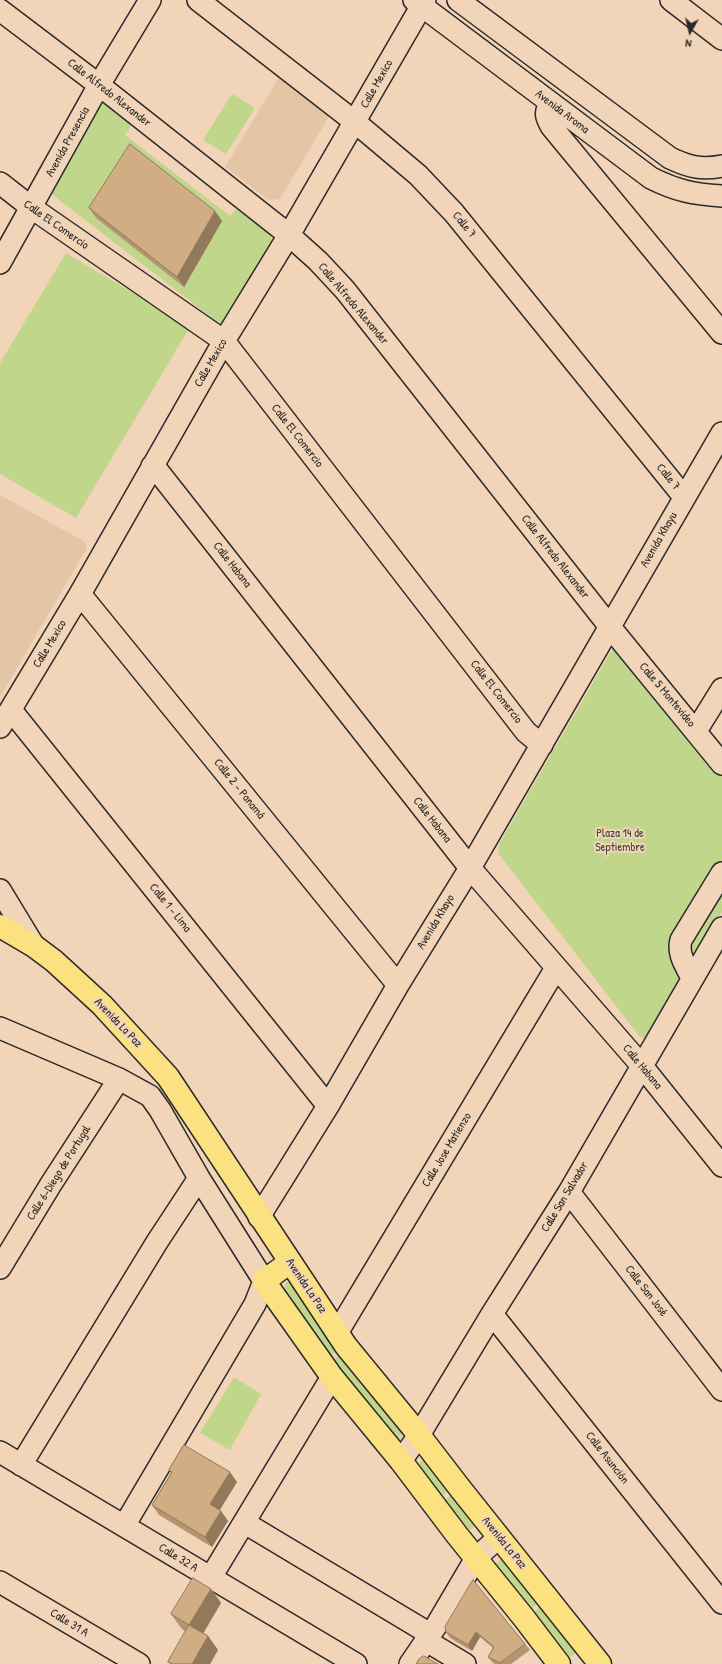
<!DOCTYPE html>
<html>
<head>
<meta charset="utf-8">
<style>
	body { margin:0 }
	#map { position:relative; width:722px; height:1664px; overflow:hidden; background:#f2d4b8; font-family:"Patrick Hand",sans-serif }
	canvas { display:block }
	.north { position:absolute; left:670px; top:12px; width:40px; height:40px; -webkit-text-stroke:3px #f2d4b8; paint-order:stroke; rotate:188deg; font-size:11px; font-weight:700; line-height:16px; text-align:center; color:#2b2b2b }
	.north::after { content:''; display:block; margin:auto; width:14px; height:18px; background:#2b2b2b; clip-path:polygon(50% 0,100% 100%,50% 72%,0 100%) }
</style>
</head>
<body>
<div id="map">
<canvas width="722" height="1664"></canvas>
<div class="north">N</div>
</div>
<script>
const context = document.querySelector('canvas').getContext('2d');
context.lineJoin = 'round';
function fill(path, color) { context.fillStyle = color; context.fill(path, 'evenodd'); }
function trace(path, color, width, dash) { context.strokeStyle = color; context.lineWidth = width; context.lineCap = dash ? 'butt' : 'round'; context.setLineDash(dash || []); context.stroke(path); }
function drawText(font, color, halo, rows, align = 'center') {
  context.font = font + ' "Patrick Hand",sans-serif'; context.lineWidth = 4; context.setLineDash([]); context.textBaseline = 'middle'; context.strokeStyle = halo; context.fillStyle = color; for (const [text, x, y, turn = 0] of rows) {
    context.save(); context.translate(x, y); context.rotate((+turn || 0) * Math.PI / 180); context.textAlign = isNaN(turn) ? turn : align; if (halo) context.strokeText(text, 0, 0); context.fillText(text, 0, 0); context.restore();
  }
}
const built = new Path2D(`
	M281,74L330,110L327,120L280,199L269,200L225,167Z
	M0,495L85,542L87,548L0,697Z`);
const green = new Path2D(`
	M232,94L255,108L226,154L203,140Z
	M105,102L132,124L125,135L230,216L236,209L270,235L274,246L225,328L49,192L98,105Z
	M66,253L190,327L76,518L0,474V363Z
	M621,645L722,772V912L649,1038L640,1037L498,853L499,844L612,650Z
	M286,1282L291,1283L336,1351L330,1356L285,1288Z
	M339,1355L402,1432L401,1438L396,1437L333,1360Z
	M234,1377L261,1394L230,1450L200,1433Z
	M423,1460L448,1491L442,1496L417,1465Z
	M451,1495L475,1526L470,1530L445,1500Z
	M502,1558L538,1603L532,1608L496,1564Z
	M540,1607L576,1653L569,1658L534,1612Z`);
const minor = new Path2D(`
	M198,0L355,122L418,175L454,213L684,497
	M414,0L651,178C677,191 693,194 722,196
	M458,0L670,158C689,167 701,170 722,166
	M671,0L722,39
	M0,10L99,85L289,235L318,261L345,290L610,627L722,764
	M551,103C544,112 546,117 551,126L722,333
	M0,183L32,208L224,341L526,732L542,745
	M0,263L99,85L150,0
	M152,466L157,470L470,868L642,1066L722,1166
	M80,594L398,985
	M11,710L328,1106
	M0,727L80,594L224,341L289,235L425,0
	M696,731L722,689
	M0,890L34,946
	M692,978C686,966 677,954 681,940L722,873
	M0,1028L119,1079L150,1096L160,1110L199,1178L264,1281L255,1304L124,1526
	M569,1192L722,1390
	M259,1217L328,1106L398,985L470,868L722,433
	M0,1268L51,1184L119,1079
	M492,1314L722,1603
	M337,1333L556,968
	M0,1452L356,1664
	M401,1461L419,1435L492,1314L569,1192L722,928
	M21,1465L157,1242L199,1178
	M245,1523L430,1634
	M211,1577L332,1377
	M0,1582L139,1664
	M425,1640L465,1664
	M410,1664L436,1626L476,1558L499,1537`);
const major = new Path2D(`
	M0,926L34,946L54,961L102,1005L168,1077L346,1346L419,1435L459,1487L600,1664
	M290,1262L264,1281L332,1377L401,1461L457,1535L524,1618L559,1664`);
const wall = new Path2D(`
	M89,208L222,221L184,287L96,218Z
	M169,1470L237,1482L220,1510L228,1521L212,1547L159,1515L152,1505L171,1473Z
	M473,1580L530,1650L511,1664H495L493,1663L488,1657L493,1648L480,1637L472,1651L450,1638L446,1632Z
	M211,1589L221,1603L203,1634L208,1636L218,1650L210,1664H170L168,1662L186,1632L181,1628L171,1614Z`);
const shadedWall = new Path2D(`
	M215,211L222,221L184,287L177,277Z
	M230,1472L237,1482L217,1514L210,1504Z
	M221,1511L228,1521L212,1547L205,1537Z
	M211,1589L221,1603L199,1640L189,1625Z
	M476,1632L480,1637L472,1651L468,1645Z
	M208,1636L218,1650L210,1664H192Z`);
const building = new Path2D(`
	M130,144L215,211L177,277L89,208Z
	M184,1445L230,1472L210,1504L221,1511L205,1537L152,1505L172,1472L169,1470Z
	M193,1578L211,1589L189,1625L171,1614Z
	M473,1580L525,1644L500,1663L488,1657L494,1647L476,1632L468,1645L446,1632L445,1627Z
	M189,1625L208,1636L192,1664H172L168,1662Z
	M424,1656L438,1664H416L419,1659Z`);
const streetNames = [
	["Calle Mexico",377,84,-61],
	["Calle Alfredo Alexander",109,93,38],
	["Avenida Aroma",562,112,37],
	["Avenida Presencia",68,142,-61],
	["Calle El Comercio",56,225,35],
	["Calle 7",464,225,50],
	["Calle Alfredo Alexander",353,304,50],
	["Calle Mexico",211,363,-60],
	["Calle El Comercio",297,436,52],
	["Calle 7",668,477,51],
	["Avenida Khayu",659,540,-60],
	["Calle Alfredo Alexander",555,557,52],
	["Calle Habana",232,565,52],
	["Calle Mexico",50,644,-59],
	["Calle El Comercio",496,692,52],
	["Calle 5 Montevideo",667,695,50],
	["Calle 2 - Panamá",239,789,51],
	["Calle Habana",432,820,52],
	["Calle 1 - Lima",170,908,51],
	["Avenida Khayo",436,922,-59],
	["Avenida La Paz",118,1023,46],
	["Calle Habana",642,1067,50],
	["Calle Jose Matienzo",447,1150,-59],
	["Calle 6-Diego de Portugal",59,1173,-58],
	["Calle San Salvador",565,1197,-59],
	["Avenida La Paz",306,1286,56],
	["Calle San José",646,1291,52],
	["Calle Asunción",607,1458,52],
	["Avenida La Paz",504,1543,51],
	["Calle 32 A",178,1558,31],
	["Calle 31 A",69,1623,31]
];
const parkNames = [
	["Plaza 14 de",620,834],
	["Septiembre",620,848]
];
fill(built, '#e4c5a6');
fill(green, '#c0d68b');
trace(minor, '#2b2b2b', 24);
trace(major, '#2b2b2b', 25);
trace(minor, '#f2d4b8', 21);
trace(major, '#fbe180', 22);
fill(wall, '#b49571');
fill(shadedWall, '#92795c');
fill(building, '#d1ad83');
trace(building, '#92795c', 1);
drawText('12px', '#2b2b2b', '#f2d4b8', streetNames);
drawText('12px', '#414539', '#f2d4b8', parkNames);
</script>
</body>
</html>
